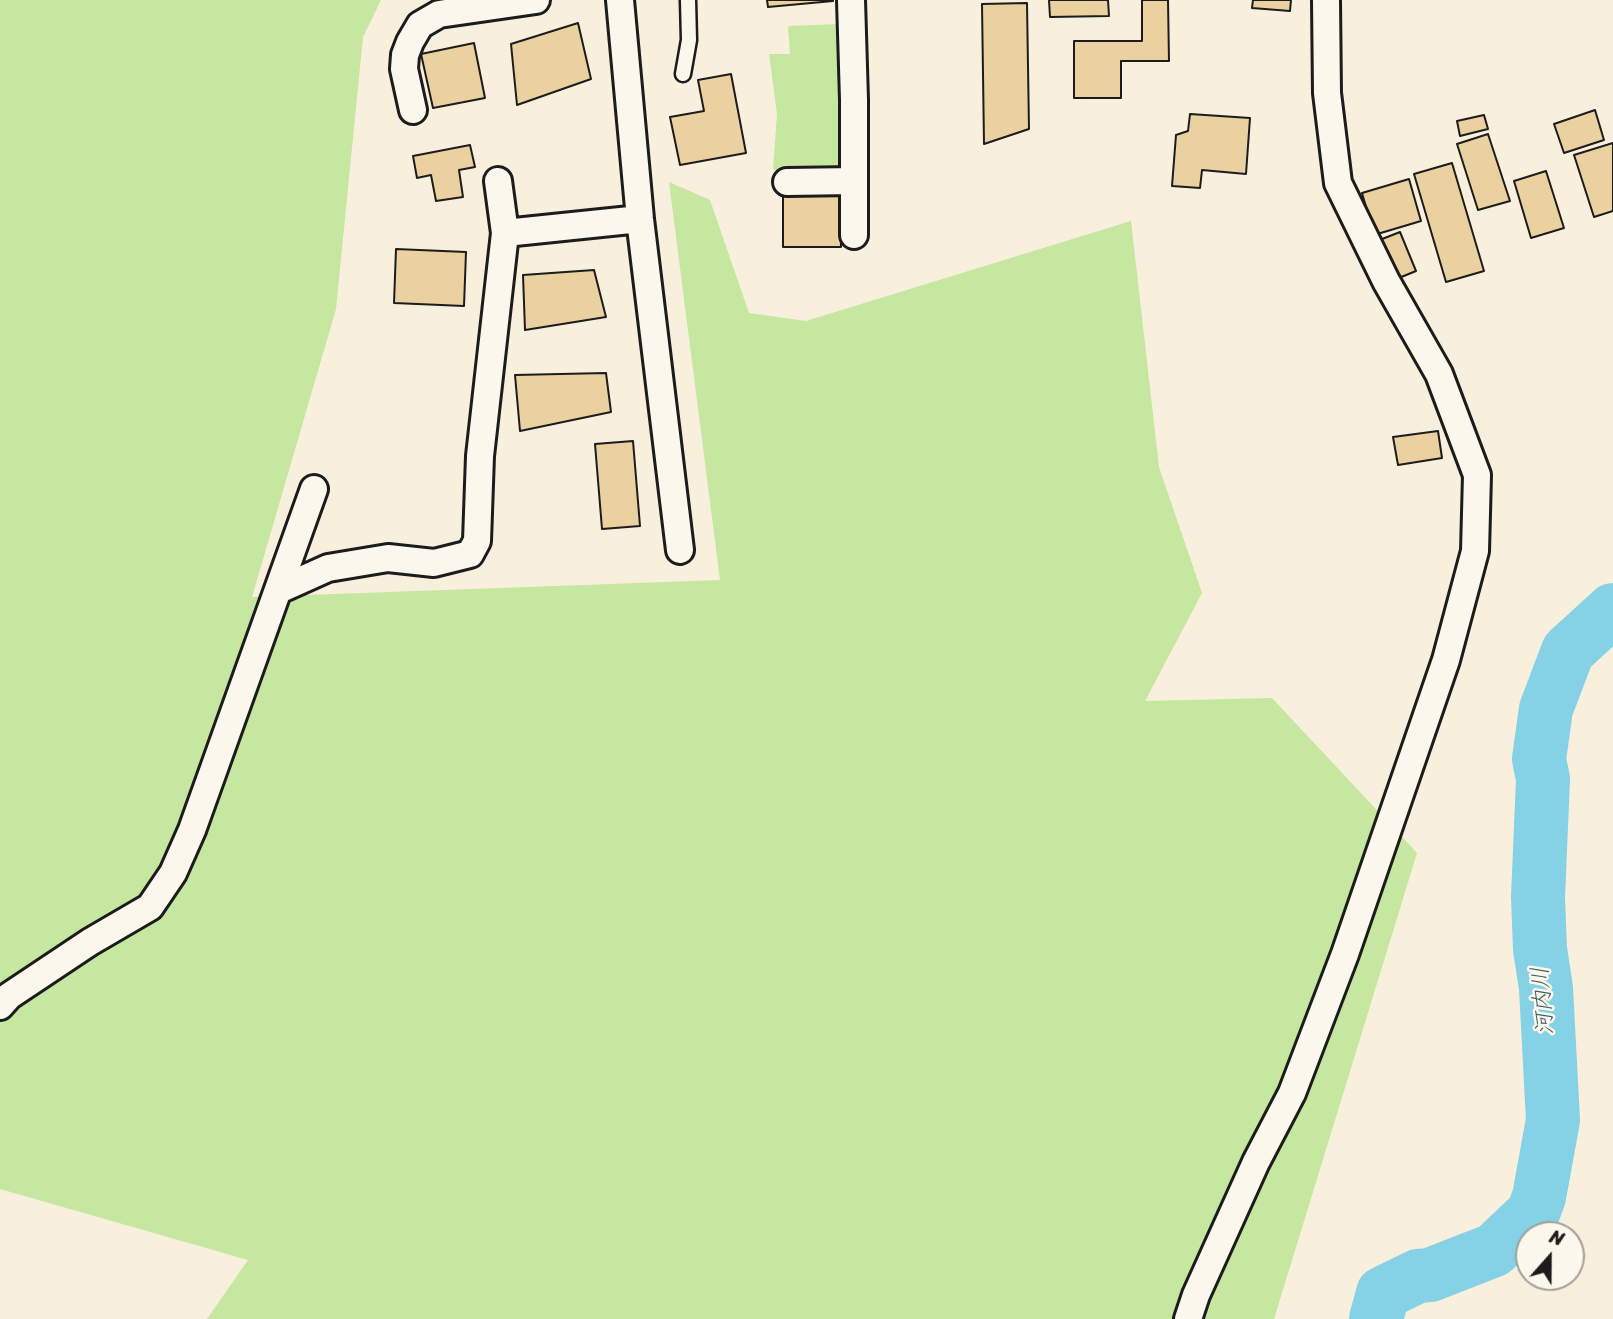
<!DOCTYPE html>
<html>
<head>
<meta charset="utf-8">
<style>
	body { margin:0 }
	#map { position:relative; width:1613px; height:1319px; overflow:hidden; background:#f8efdd; font-family:Sriracha,sans-serif }
	canvas { display:block }
	.north { position:absolute; left:1515px; top:1221px; width:70px; height:70px; box-sizing:border-box; background:#fbf7ec; border:2px solid #a29f99; border-radius:50%; rotate:21deg; font-size:19px; font-weight:700; line-height:28px; text-align:center; color:#1c1c1c }
	.north::after { content:''; display:block; margin:auto; width:24px; height:32px; background:#1c1c1c; clip-path:polygon(50% 0,100% 100%,50% 72%,0 100%) }
</style>
</head>
<body>
<div id="map">
<canvas width="1613" height="1319"></canvas>
<div class="north">N</div>
</div>
<script>
const context = document.querySelector('canvas').getContext('2d');
context.lineJoin = 'round';
function fill(path, color) { context.fillStyle = color; context.fill(path, 'evenodd'); }
function trace(path, color, width, dash) { context.strokeStyle = color; context.lineWidth = width; context.lineCap = dash ? 'butt' : 'round'; context.setLineDash(dash || []); context.stroke(path); }
function drawText(font, color, halo, rows, align = 'center') {
  context.font = font + ' Sriracha,"Klee One",sans-serif'; context.lineWidth = 5; context.setLineDash([]); context.textBaseline = 'middle'; context.strokeStyle = halo; context.fillStyle = color; for (const [text, x, y, turn = 0] of rows) {
    context.save(); context.translate(x, y); context.rotate((+turn || 0) * Math.PI / 180); context.textAlign = isNaN(turn) ? turn : align; if (halo) context.strokeText(text, 0, 0); context.fillText(text, 0, 0); context.restore();
  }
}
const green = new Path2D(`
	M0,0H381L363,37L336,309L252,597L720,580L669,182L710,200L749,313L806,321L1131,221L1159,467L1202,593L1145,701L1272,698L1417,853L1274,1319H207L248,1260L0,1189Z
	M839,24L849,160L840,170H773L777,114L769,54H790L788,26Z`);
const river = new Path2D(`
	M1376,1319L1383,1293L1418,1276L1430,1275L1494,1250L1533,1213L1539,1197L1553,1120L1546,988L1540,949L1538,897L1543,779L1539,759L1546,709L1568,651L1613,610`);
const building = new Path2D(`
	M767,0H833V1L768,7Z
	M1049,0H1108L1109,16L1050,17Z
	M1142,0H1168L1169,61H1121V98H1074V41H1142Z
	M1253,0H1291L1290,11L1252,8Z
	M1027,3L1029,129L984,144L982,4Z
	M578,23L591,79L517,105L511,44Z
	M474,43L485,98L433,108L421,54Z
	M731,74L746,153L680,165L670,117L704,111L698,80Z
	M1595,110L1604,140L1564,153L1554,124Z
	M1190,114L1250,118L1246,174L1202,170L1200,188L1172,186L1176,135L1188,131Z
	M1484,115L1488,129L1460,136L1457,121Z
	M1488,134L1510,201L1478,210L1457,144Z
	M1613,143V211L1594,217L1574,155Z
	M470,145L475,167L459,170L463,197L436,201L431,175L417,178L413,156Z
	M1452,163L1484,271L1446,282L1414,174Z
	M1546,171L1564,228L1531,238L1514,181Z
	M1409,179L1421,221L1374,235L1362,193Z
	M783,194H840L841,247H783Z
	M1400,232L1416,271L1394,280L1377,241Z
	M396,249L466,252L464,306L394,303Z
	M594,270L606,317L525,330L523,275Z
	M606,373L611,412L520,431L515,375Z
	M1438,431L1442,458L1398,465L1393,437Z
	M633,441L640,526L602,529L595,444Z`);
const lane = new Path2D(`
	M683,74L689,40L688,0`);
const street = new Path2D(`
	M620,0L640,219L680,550
	M851,0L854,100V235
	M413,110L404,69L405,55L410,42L420,25L439,14L536,0
	M787,182L854,181
	M505,233L640,219
	M279,590L328,568L388,558L434,563L470,554L477,541L480,456L505,233L498,181
	M0,1006L9,996L90,942L150,907L173,873L192,830L314,489
	M1188,1319L1196,1295L1256,1162L1292,1093L1345,954L1446,660L1475,551L1477,475L1439,374L1386,281L1338,183L1327,93L1326,0`);
const waterNames = [
	["河内川",1544,1001,-95]
];
fill(green, '#c5e7a0');
trace(river, '#85d1e5', 54);
fill(building, '#ead19f');
trace(building, '#1c1c1c', 2);
trace(lane, '#1c1c1c', 19);
trace(street, '#1c1c1c', 32);
trace(lane, '#fbf7ec', 14);
trace(street, '#fbf7ec', 26);
drawText('italic 23px', '#415b62', '#fbf7ec', waterNames);
</script>
</body>
</html>
